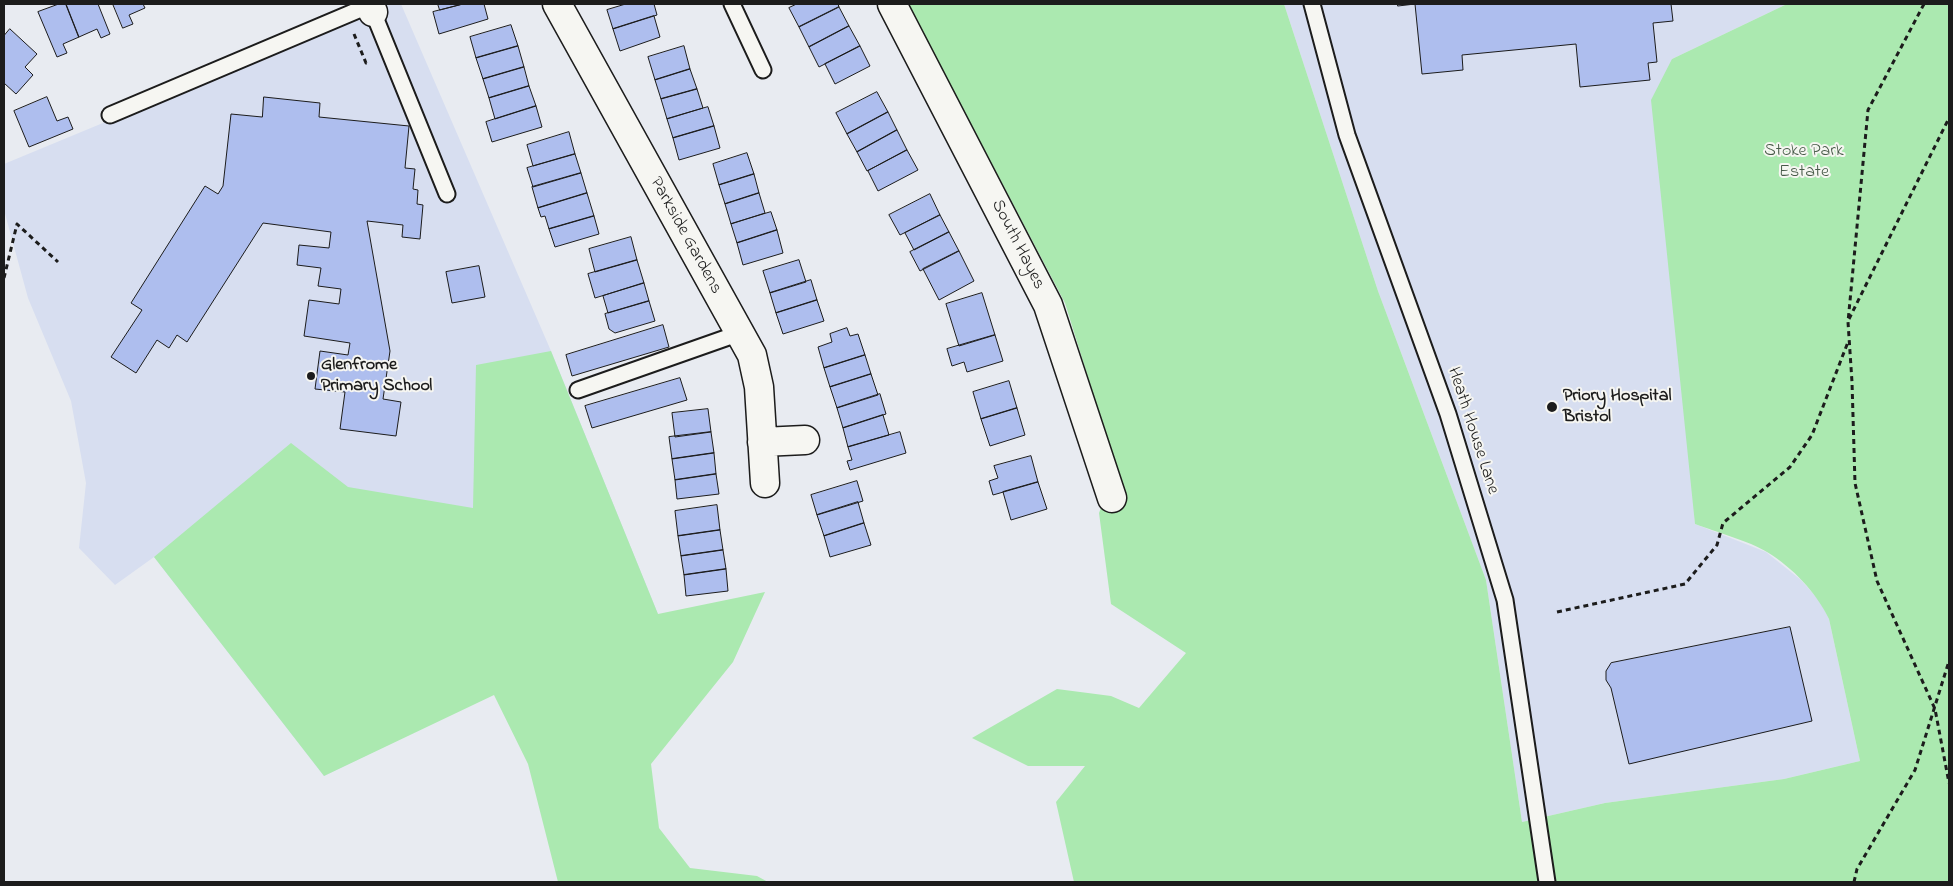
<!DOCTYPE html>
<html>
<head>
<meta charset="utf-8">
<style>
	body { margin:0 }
	#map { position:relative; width:1953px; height:886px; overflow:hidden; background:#e8ebf1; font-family:"Indie Flower",sans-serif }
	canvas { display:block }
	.frame { position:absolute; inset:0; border:5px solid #1c1c1c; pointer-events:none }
</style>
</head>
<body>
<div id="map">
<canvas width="1953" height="886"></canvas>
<div class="frame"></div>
</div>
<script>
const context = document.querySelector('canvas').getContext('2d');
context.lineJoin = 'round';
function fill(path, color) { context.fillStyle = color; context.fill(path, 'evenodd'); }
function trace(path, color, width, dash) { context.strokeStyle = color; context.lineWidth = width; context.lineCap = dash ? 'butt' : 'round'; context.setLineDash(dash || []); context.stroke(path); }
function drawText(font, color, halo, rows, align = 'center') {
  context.font = font + ' "Indie Flower",sans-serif'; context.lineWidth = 4; context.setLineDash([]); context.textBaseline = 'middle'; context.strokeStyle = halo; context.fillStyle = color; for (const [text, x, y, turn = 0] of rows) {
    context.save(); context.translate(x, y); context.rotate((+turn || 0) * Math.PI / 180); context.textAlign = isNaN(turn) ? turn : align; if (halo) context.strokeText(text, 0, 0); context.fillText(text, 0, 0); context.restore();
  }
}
const built = new Path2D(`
	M390,4H401L551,351L658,614L324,776L154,557L115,585L79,548L86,483L71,401L28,298L4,210V164Z
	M1284,4H1787L1672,59L1695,524L1766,552L1801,580L1820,601L1829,619L1860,761L1784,779L1605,803L1522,822L1486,580L1378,291Z`);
const green = new Path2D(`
	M908,4H1284L1378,291L1486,580L1522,822L1605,803L1784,779L1860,761L1829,619C1816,592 1793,568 1767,552C1749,541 1716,532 1695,524L1651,100L1672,59L1787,4H1949V882H1074L1056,802L1085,766H1028L972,738L1057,689L1111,696L1139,708L1186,653L1111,604L1099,513L1116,468L1065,303Z
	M551,351L658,614L765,592L733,662L651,764L659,828L690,868L757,876L768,882H558L528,764L494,695L324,776L154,557L291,443L348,487L473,508L476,365Z`);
const building = new Path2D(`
	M59,4H66L79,37L63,44L67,53L57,57L38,12Z
	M66,4H98L110,34L101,38L97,29L79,37Z
	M113,4H143L145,8L129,15L133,24L123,28Z
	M438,4H463L440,10Z
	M463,4H484L488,19L439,34L433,12Z
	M626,4H654L657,15L613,29L607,10Z
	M797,4H838L839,7L799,27L789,8Z
	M1398,4H1671L1673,21L1653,23L1657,62L1648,63L1650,80L1580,87L1576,44L1462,55L1463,70L1422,74L1415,4L1398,6Z
	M839,7L849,26L809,47L799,27Z
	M654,16L660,37L620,51L613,29Z
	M511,25L518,46L476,58L470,37Z
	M849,26L860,46L819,67L809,47Z
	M10,29L37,54L25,67L33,75L16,94L4,83V36Z
	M518,46L524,67L483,79L476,58Z
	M684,46L690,69L655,80L648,57Z
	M860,46L870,66L835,84L825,64Z
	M524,67L529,86L489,98L483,79Z
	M690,69L697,89L661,99L655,80Z
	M529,86L536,106L495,119L489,98Z
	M697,89L703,108L667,119L661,99Z
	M877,92L888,112L847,134L836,113Z
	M47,97L57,121L68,117L73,129L29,147L14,111Z
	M264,97L320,103L319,117L409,126L405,168L415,169L413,189L418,190L417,204L423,205L420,239L402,237L403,225L367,221L390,351L383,399L401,402L396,436L340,429L345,392L315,389L320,351L348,355L350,343L304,336L309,300L339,304L341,289L318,286L321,268L297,265L299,245L329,248L331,232L263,223L187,342L177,335L169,348L157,340L136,373L111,357L142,310L131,303L205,186L218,194L223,186L231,114L262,117Z
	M536,106L542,127L492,142L486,122Z
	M708,107L714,126L673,138L667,119Z
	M888,112L897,130L857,152L847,134Z
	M714,126L720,148L679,160L673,138Z
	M897,130L907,150L867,171L857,152Z
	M569,132L575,154L533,166L527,145Z
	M907,150L918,170L878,191L868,171Z
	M747,153L754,174L719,185L713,164Z
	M575,154L581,173L533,187L527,168Z
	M581,173L587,193L538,208L532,187Z
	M754,174L759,193L725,204L719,185Z
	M587,193L594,216L549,229L545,216L541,217L538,208Z
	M759,193L765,213L731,224L725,204Z
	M930,194L940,215L900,235L889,215Z
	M771,212L777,230L737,243L731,224Z
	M940,215L949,232L914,250L905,233Z
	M594,216L599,234L555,247L549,229Z
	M777,230L783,253L743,265L737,243Z
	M949,232L959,251L920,271L910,252Z
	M631,237L637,260L595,272L589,249Z
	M959,251L974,281L939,300L923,269Z
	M637,260L644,283L595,298L588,274Z
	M799,260L806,282L770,293L763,271Z
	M479,266L485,297L452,303L446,272Z
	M811,280L817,300L776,313L770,293Z
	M644,283L649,301L608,313L603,296Z
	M982,293L995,335L959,346L946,304Z
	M817,300L824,321L783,334L776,313Z
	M649,301L655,321L615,333L609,329L605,314Z
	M663,325L669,347L572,376L566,355Z
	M847,328L850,336L858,334L865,355L824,368L818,347L832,342L830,334Z
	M995,335L1003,361L967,372L964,362L952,366L947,349Z
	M865,355L871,374L830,387L824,368Z
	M871,374L878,395L837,408L830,387Z
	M680,378L687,400L592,428L585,406Z
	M1009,381L1017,408L981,419L973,392Z
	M880,394L886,414L843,428L837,408Z
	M1017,408L1025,435L990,446L981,419Z
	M708,409L711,432L675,437L672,413Z
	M883,415L889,435L848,447L843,428Z
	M711,432L714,453L672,459L669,437Z
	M900,432L906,453L850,470L847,461L852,460L848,447Z
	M714,453L716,474L675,480L672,459Z
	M1031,456L1038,482L993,495L989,481L998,478L994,466Z
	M716,474L719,494L677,499L675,480Z
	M857,481L863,501L817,515L811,495Z
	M1038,482L1047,509L1011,520L1003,492Z
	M858,502L864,523L824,536L817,515Z
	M717,505L720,530L678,536L675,511Z
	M864,523L871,545L830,557L824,536Z
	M720,530L723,550L681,556L678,536Z
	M723,550L726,569L684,575L681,556Z
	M726,569L728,591L686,596L684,575Z
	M1790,627L1812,721L1629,764L1611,688L1606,680V671L1611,663Z`);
const path = new Path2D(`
	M1924,4L1868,110L1848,322L1852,382L1855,483L1877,581L1935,709L1949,783
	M354,34L366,63L369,62
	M4,278L17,224L58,262
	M1849,319L1949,118
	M1557,612L1685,584L1717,545L1723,523L1790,467L1812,435L1848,342
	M1854,882L1857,869L1915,770L1949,661`);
const service = new Path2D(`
	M732,4L763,70
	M1312,4L1347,135L1448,414L1505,600L1547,882
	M373,12L447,194
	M110,115L370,5
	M578,390L740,333`);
const minor = new Path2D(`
	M369,4L373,12
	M557,4L752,355L759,387L765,483
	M892,4L1048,305L1112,498
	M762,442L805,440`);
const markers = [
	[311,376,5,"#1c1c1c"],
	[1552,407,6,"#1c1c1c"]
];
const parkNames = [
	["Stoke Park",1804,152],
	["Estate",1804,173]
];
const streetNames = [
	["Parkside Gardens",685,236,61],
	["South Hayes",1017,245,63],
	["Heath House Lane",1472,431,72]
];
const poiNames = [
	["Glenfrome",321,366],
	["Primary School",321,387],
	["Priory Hospital",1563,397],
	["Bristol",1563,418]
];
fill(built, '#d7def0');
fill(green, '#abe9b0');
fill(building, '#aebeee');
trace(building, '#1c1c1c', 1);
trace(service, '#1c1c1c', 19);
trace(minor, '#1c1c1c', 31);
trace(path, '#1c1c1c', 3, [5, 4]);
trace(service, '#f6f6f2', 15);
trace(minor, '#f6f6f2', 28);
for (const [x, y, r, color] of markers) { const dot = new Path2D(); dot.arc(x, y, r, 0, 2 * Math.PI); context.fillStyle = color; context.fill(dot); trace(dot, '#f6f6f2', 2); }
drawText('18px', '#475a48', '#f6f6f2', parkNames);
drawText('18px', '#1c1c1c', '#f6f6f2', streetNames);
drawText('bold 18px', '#1c1c1c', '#f6f6f2', poiNames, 'left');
</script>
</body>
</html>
